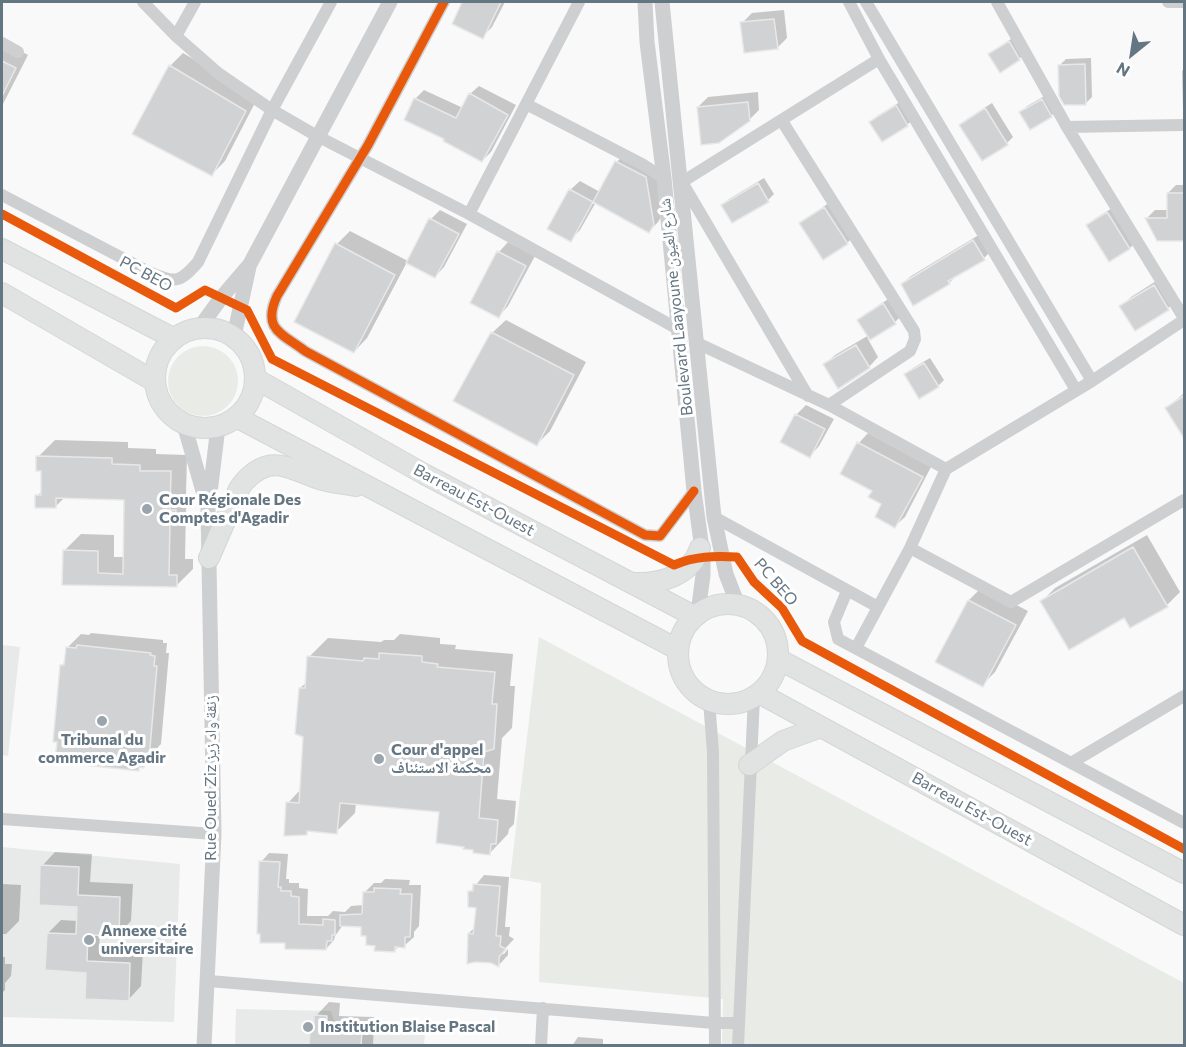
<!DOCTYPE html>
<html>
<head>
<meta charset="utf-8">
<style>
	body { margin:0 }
	#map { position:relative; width:1186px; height:1047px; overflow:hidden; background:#f9f9f9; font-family:Commissioner,sans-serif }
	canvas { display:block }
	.frame { position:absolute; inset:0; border:3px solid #657683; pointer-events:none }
	.north { position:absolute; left:1102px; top:24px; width:60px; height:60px; -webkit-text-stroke:4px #fff; paint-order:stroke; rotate:210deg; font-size:16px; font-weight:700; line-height:24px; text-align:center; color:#657683 }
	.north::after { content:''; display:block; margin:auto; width:21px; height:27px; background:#657683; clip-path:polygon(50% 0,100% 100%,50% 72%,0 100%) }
</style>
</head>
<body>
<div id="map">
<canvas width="1186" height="1047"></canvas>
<div class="frame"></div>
<div class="north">N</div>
</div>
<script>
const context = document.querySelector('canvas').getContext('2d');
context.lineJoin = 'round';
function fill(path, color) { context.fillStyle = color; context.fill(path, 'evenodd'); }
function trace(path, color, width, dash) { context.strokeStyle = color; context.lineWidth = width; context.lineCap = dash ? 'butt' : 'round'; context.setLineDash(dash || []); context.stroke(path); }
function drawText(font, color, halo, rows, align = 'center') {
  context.font = font + ' Commissioner,"Noto Naskh Arabic",sans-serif'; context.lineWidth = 6; context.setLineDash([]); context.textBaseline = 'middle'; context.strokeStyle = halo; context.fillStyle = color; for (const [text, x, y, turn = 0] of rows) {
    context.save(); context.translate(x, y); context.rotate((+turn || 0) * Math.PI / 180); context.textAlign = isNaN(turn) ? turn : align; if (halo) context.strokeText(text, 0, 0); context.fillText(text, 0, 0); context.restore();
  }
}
const built = new Path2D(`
	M2,645L20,647L8,756L2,755Z
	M2,847L180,864L174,1022L2,1017Z
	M236,1009L331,1011L335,1023L425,1031L424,1045L235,1046Z`);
const green = new Path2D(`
	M168 381a35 35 0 1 1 70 0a35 35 0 1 1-70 0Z
	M539,637L1184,983V1045H722L723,999L539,982L541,883L510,878Z`);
const shadow = new Path2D(`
	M464,2H505L492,27L482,37L454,23Z
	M784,10L787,38L777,48L742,23L752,13Z
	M1015,36L1025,53L1019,59L990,54Z
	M2,41L28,55L2,106Z
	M183,53L258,97L225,161L212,174L170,66Z
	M1091,58L1092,97L1086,103L1060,65L1066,59Z
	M1184,69V109H1183L1182,71Z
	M479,86L516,105L491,152L482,161L446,138L415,99L424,90L463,108L470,94Z
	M758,92L759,110L749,120L698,107L708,97Z
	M1048,94L1057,110L1051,116L1021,113L1027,106Z
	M903,100L914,118L908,124L882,140L871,122L877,116Z
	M992,103L1013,137L1007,143L961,125L967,119Z
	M626,152L656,167L663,214L658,222L649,232L596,202L580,230L570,240V190L580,181L600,192L617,162Z
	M764,178L774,194L768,200L723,205L729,199Z
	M1176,185H1184V239L1147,218L1155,210H1168V193Z
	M830,202L853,237L847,243L801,223Z
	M1114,207L1136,242L1130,248L1110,260L1088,225L1094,219Z
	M440,210L467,224L444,267L435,277L407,262L367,338L354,352L337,244L350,231L408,261L431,219Z
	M982,233L992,250L984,258L958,274L949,283L902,284L911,276Z
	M508,242L535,256L508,306L499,316L472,302L499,252Z
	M1164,276L1178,299L1168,308L1135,329L1121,307L1131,297Z
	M890,298L901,316L895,322L868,339L878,357L869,367L825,364L835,355L869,335L859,320L865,314Z
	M506,320L586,362L550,431L537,444L492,333Z
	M930,358L944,380L938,386L906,374L913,368Z
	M1184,393V435L1167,408Z
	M806,405L834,419L819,446L810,456L796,415Z
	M868,433L931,467L905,517L895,526L874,490L859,443Z
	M55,440L128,442V448L156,449V454L187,455L186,494H192L191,503L186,509L185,559H193V569L176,586L63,583L64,551L81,534L114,535V557H125L126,498L65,497L55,507L37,496L43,490V469L38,457Z
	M1147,535L1180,592L1167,605L1131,626L1125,616L1042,601L1055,588Z
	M982,587L1028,611L995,672L982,685L937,662L969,600Z
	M91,633L163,640V643H167L166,653H169L161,744L158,747L157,753L138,769L61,666L66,661L67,648L81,634L89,635Z
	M400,634L440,638V644L456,645L455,649L513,654L510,686H515L512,728L502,738L497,799L516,801L514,824L509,829L508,834L490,853L475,849L441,811L356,803L355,813L336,832L310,830L306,834L288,803L301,789L304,736L300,688L307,682L309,657L328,638L381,642L384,640H394Z
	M55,852L92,854L90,882L133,884L131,921L118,935L100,934L99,948L143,950L141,986L128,1000L88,971L48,933L61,920L78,921L79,906L42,866Z
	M269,853L288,854L286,879H289V883H299V888L308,889L307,916H328L333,911L345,912L351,906L364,905L365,892L374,883H381L385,879L410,880L409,885H421L419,926L414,932V937L404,946H399L394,951L368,934L363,925H343L335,936L334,940L326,949L286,947L261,862Z
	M484,875L509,877L505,927H510L509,936L514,939L500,954H504L508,949V955L499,965L469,933L475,927L478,907L470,892Z
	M2,884L21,885L19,921L6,934H2Z
	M2,957H5V964H12L11,976L5,983V990L2,993Z
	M329,1002L340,1003L339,1016L374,1017L373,1046H311V1029L316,1025V1016Z
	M578,1037L603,1039V1046H572Z`);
const building = new Path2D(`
	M462,2H501L483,39L452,24Z
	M774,19L778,49L744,53L740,22Z
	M1009,41L1020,60L1000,73L988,54Z
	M2,61L16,68L2,96Z
	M1085,64L1086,105H1064L1059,96L1058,65Z
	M169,65L246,111L212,176L132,134Z
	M469,93L508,115L482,162L443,141L444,139L404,120L414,98L456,118Z
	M1042,99L1052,117L1030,130L1019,112Z
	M748,102L750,121L719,143L701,145L697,107Z
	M896,105L908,126L882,142L869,122Z
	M985,108L1008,145L982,161L959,125Z
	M615,161L646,177L654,225L649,233L593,202Z
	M758,183L769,202L732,223L721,205Z
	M569,189L593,202L571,242L547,229Z
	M1167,193H1185V241H1157L1145,218H1167Z
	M824,207L848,244L823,260L799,223Z
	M1107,212L1130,249L1109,262L1086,225Z
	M429,218L459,234L435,278L406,263Z
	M973,240L985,260L948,281L950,284L913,306L901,284Z
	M335,243L395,275L354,353L294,322Z
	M497,251L526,266L499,318L470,303Z
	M1154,285L1169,310L1135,331L1119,306Z
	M883,303L896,324L870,340L857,320Z
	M491,332L574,375L537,446L453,401Z
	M856,345L870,368L838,389L823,364Z
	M924,363L939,387L919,399L904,374Z
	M1185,395V440L1165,408Z
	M795,414L825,429L810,458L780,442Z
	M857,442L923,477L895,528L875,517L881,504L868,497L872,491L840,474Z
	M36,456L112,458V464L140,465V471H171L170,510H176L175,522L170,521L169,575H177V587L62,585L63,550L98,551V573L123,574L124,500L56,498V508H35V495H41V471H36Z
	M1133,547L1168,607L1130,628L1124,618L1069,650L1040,601Z
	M968,600L1016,625L983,687L935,662Z
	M77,645L151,653L150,655L155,656L154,666H157L149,759L145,758L144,768L139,767V771L65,763V760L55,759L57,742H53L60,665H64L66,647L76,648Z
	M379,653L422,656V662L438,664L437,667L495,672L492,704H497L494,749L484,752L479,818L498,820L496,844H491L490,855L473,853V850L463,849L464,847L436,843L439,812L340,803L337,834L307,831V835L284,836L286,802L299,803L303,737L295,734L299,688H305L307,656L363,661L364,658L379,659Z
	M259,861L280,862L278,887H281V891H291V896L299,897V924L323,925V919L335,920V935H332V941H327L326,950L285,949V943H260V934H257Z
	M40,865L79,867L78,895L120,897L119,936L88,935L87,961L130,963L129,1001L85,999L86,973L45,970L47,933L76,934L77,907L39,905Z
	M473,884L500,886L496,936H501L500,946L506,949L499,957V967L491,963L475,962L467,964L468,933L473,934L476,908L468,907V891H473Z
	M374,888L401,889L400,894H412L410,937H405V948L395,947V952L374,951L375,946L366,945V936H361V927L340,926V915L362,914L363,892H374Z
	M314,1015L327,1016V1028L362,1030L361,1046H309L310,1029H314Z`);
const minor = new Path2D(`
	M143,2L176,36L218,73L272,110L317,136L469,214L678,329
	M444,2L368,145L277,296C262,329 281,333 305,351L645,535L660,536L694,491
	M849,2L879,59L1076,390
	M866,2L1092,381
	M997,2L1067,127L1184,318
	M1168,2H1184
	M176,36L195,2
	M2,43L18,52
	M526,104L642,164L664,178
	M782,121L914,331L915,339L910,351L829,405
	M1067,127L1184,125
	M2,195L149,272C175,283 179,284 198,262L272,110L331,2
	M469,214L579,2
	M697,343L829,405L946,469
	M808,396L682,182L879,59
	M714,517L878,607
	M910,548L1011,602L1184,500
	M847,591L834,622L838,639L1184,823
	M856,648L910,548L946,469L1092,381L1184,320
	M709,701L713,752L715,1046
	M1071,763L1184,696
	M2,819L214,834
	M209,981L714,1023H738
	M541,1046L543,1008
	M738,1046L754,697`);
const tertiary = new Path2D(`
	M645,2L647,42L664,178L694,491L703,556V575L698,613
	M662,2L714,517L726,574L738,605
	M200,327L221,298L250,264L390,2
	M234,336L249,267
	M184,424L206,502
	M204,1046L214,834L208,509L218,427`);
const primary = new Path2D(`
	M2,249L173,338
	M2,293L154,381
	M155 378a50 50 0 1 1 100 0a50 50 0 1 1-100 0Z
	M256,379L424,474L694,616
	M236,417L677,649
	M209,558L239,489C245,479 256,469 268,466C285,462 307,476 323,480C334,483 345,484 356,486
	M634,583C660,584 691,576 700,548
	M678 654a50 50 0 1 1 100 0a50 50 0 1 1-100 0Z
	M778,659L1184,873
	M759,693L1184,925
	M749,765L783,741L821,727`);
const cycleway = new Path2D(`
	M444,2L368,145L277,296C262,329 281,333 305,351L645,535L660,536L694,491
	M2,214L176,308L205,290L247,310L272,359L674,565C695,556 714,556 737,557L754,582L782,608L802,641L1184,849`);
const markers = [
	[147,509,6,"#99a4ac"],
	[102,721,6,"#99a4ac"],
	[379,759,6,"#99a4ac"],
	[89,940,6,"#99a4ac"],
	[308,1027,6,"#99a4ac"]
];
const streetNames = [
	["PC BEO",146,274,28],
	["Boulevard Laayoune شارع العيون",676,307,-96],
	["Barreau Est-Ouest",474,500,28],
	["PC BEO",776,582,49],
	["Rue Oued Ziz زنقة واد زيز",211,778,-90],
	["Barreau Est-Ouest",972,809,29]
];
const poiNames = [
	["Cour Régionale Des",159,500],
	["Comptes d'Agadir",159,518],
	["Tribunal du",102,740,"center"],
	["commerce Agadir",102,758,"center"],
	["Cour d'appel",391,750],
	["محكمة الاستئناف",391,768],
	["Annexe cité",101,931],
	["universitaire",101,949],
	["Institution Blaise Pascal",320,1027]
];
fill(built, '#e8e9e9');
fill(green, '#e8ebe6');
fill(shadow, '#0003');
fill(building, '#d0d2d3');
trace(building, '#e8e8e8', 1.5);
trace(primary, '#d5d6d7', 22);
trace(minor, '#cecfd0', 12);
trace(tertiary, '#cecfd0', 15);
trace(primary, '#e1e2e2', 20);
trace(cycleway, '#e8590c', 9);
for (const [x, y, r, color] of markers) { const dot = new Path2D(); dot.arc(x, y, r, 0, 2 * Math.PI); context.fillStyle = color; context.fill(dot); trace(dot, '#fff', 2); }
drawText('16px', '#657683', '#fff', streetNames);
drawText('bold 16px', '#657683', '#fff', poiNames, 'left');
</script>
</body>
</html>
